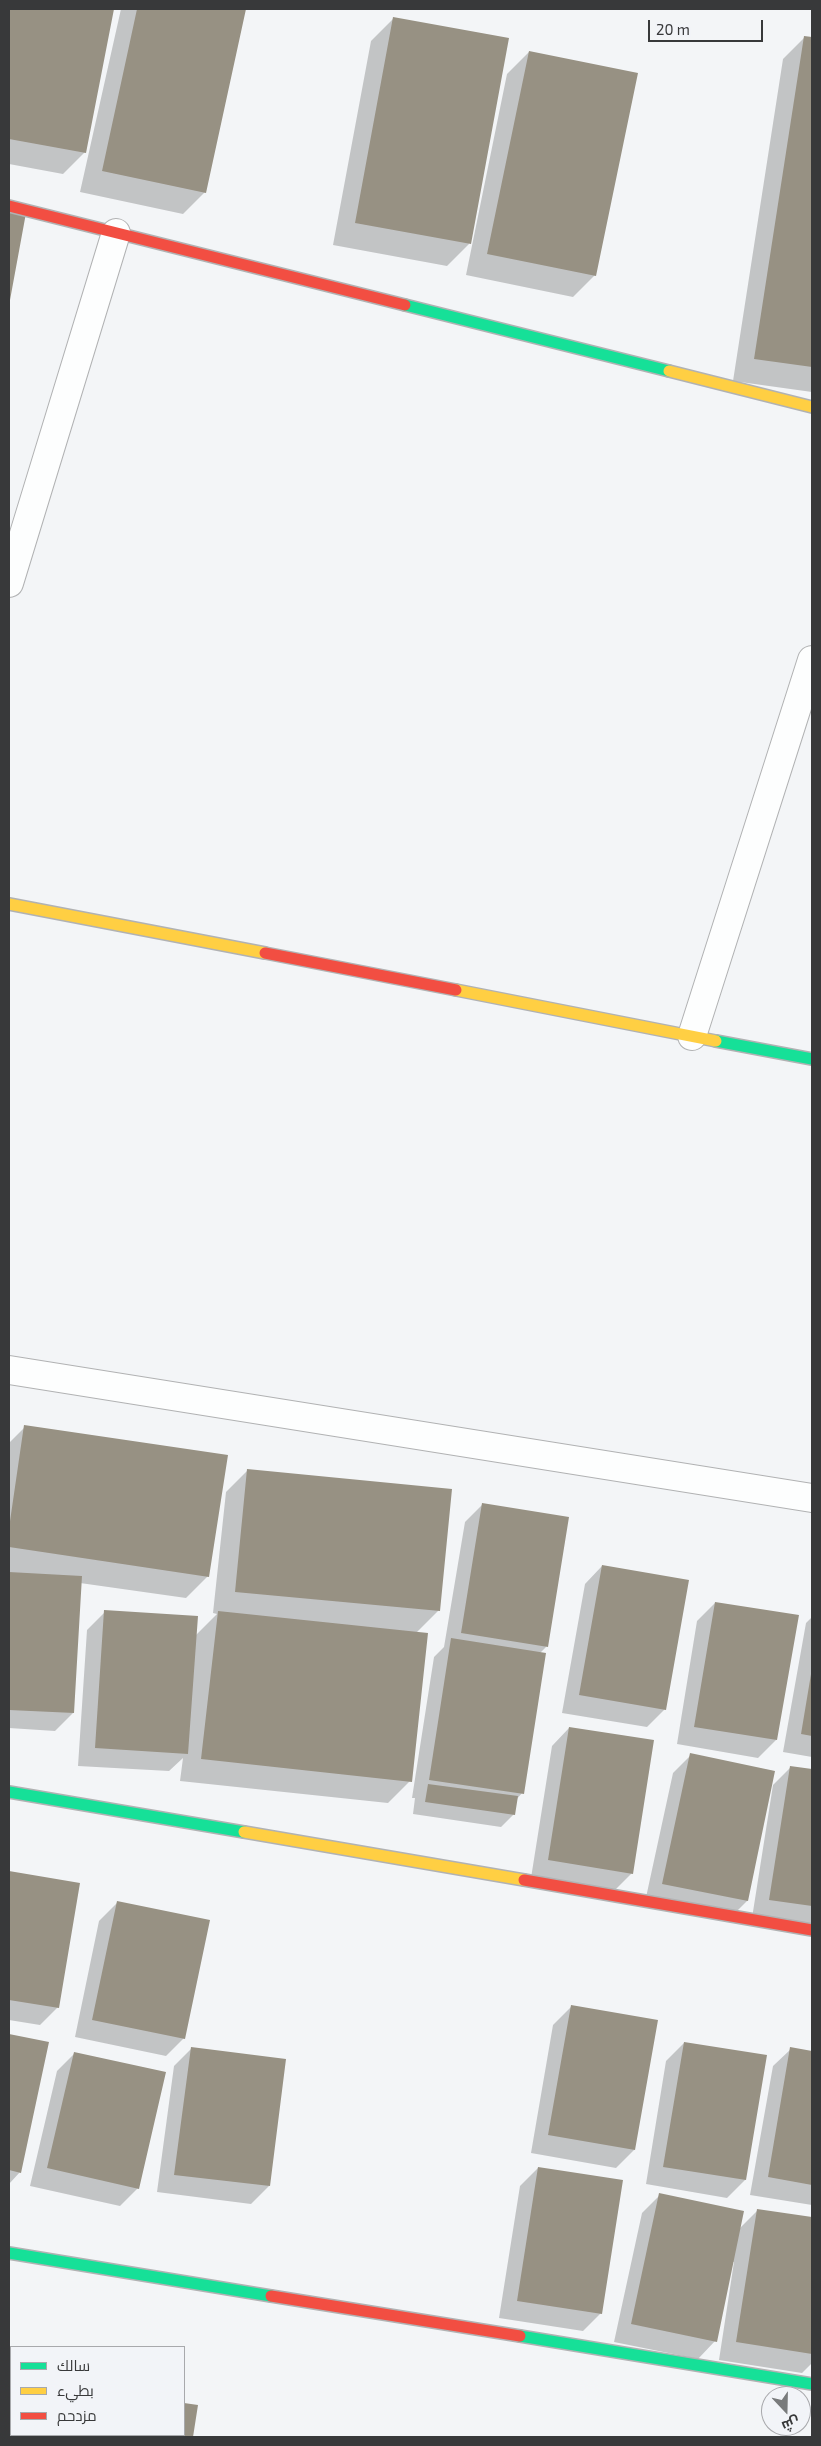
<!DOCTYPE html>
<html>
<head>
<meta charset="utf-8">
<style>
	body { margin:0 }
	#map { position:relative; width:821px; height:2446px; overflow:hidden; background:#f3f5f7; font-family:"Exo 2",Cairo,sans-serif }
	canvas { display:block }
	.frame { position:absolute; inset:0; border:10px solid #38393a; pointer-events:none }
	.legend { position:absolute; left:10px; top:2346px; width:175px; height:90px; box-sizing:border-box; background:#f2f4f8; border:1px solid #a8a9ac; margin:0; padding:6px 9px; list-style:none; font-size:15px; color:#38393a }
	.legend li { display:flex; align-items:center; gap:10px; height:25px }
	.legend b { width:25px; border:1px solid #a8a9ac }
	.north { position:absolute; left:761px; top:2386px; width:50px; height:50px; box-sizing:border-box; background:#f2f4f8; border:1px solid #a8a9ac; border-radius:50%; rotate:159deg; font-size:14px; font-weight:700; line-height:20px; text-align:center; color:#38393a }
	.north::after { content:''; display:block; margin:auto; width:18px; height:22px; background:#797b7c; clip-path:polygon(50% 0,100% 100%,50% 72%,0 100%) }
	.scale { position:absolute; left:648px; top:20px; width:115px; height:22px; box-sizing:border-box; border:2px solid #38393a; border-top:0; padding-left:6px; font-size:15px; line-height:18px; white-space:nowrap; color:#38393a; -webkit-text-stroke:4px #f2f4f8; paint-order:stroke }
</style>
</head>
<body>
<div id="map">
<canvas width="821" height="2446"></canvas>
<div class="frame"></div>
<ul class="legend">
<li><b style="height:6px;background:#16e098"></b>سالك</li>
<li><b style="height:6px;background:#ffcf43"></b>بطيء</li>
<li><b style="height:6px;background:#f24e42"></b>مزدحم</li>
</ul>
<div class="north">ش</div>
<div class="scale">20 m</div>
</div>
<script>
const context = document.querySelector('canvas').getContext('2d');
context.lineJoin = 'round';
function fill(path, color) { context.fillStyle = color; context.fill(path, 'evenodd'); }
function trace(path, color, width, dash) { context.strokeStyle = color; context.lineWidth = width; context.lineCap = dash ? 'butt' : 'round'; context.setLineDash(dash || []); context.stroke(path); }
const shadow = new Path2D(`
	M9,9H112L85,152L63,174L9,164Z
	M121,9H245L205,192L183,214L80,192Z
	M393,19L469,244L447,266L333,245L371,41Z
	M805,37L812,38V392L733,381L783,59Z
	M529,52L595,275L573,297L466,275L507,74Z
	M9,211L24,214L9,298Z
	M25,1427L208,1576L186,1598L80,1583L73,1713L55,1731L9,1728V1443Z
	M248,1470L439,1610L416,1633L410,1781L388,1803L180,1781L183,1758L169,1771L78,1766L87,1630L105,1612L195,1636L217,1614L213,1613L226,1492Z
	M483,1504L546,1647L540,1653L522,1793L516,1800L514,1814L501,1827L413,1814L415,1798H412L434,1657L444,1647L465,1522Z
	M602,1566L665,1709L647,1727L562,1713L585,1584Z
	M715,1603L776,1740L758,1758L677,1744L697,1621Z
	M812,1617V1757L783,1752L806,1623Z
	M569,1728L632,1873L614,1891L531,1878L552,1746Z
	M691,1755L773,1771L747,1901L729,1919L645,1902L673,1773Z
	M791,1767L812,1771V1927L752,1918L773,1785Z
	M9,1872L78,1884L58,2007L40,2025L9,2020Z
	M117,1903L184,2038L166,2056L75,2037L99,1921Z
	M571,2007L634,2150L616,2168L531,2153L553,2025Z
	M9,2035L48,2043L20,2172L9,2184Z
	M684,2043L765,2056L745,2180L727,2198L646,2184L666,2061Z
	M192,2048L269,2186L251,2204L157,2192L174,2066Z
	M791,2049L812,2052V2205L750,2195L773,2066Z
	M75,2053L138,2188L120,2206L30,2186L57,2071Z
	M538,2168L601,2313L583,2331L499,2318L520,2186Z
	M660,2195L739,2229L758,2210L812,2219V2363L802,2373L719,2360L734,2262H732L715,2341L698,2359L614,2342L642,2213Z
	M10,2354L11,2435H83V2437H9Z
	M184,2404L196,2406L191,2437H92L93,2435H184Z`);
const building = new Path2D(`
	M9,9H114L86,153L9,139Z
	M137,9H246L206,193L102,171Z
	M393,17L509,38L471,244L355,223Z
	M804,36L812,37V367L754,359Z
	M529,51L638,73L596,276L487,254Z
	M9,210L26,213L10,300H9Z
	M24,1425L228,1455L209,1577L9,1547V1528Z
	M247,1469L452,1489L440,1611L235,1592Z
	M482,1503L569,1517L548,1647L461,1633Z
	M602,1565L689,1580L666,1710L579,1695Z
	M9,1572L82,1576L74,1713L9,1710Z
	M715,1602L799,1615L777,1740L694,1727Z
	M104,1610L198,1616L188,1754L95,1748Z
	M218,1611L428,1633L412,1782L201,1759Z
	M451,1638L546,1653L524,1794L429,1780Z
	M811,1674H812V1736L801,1734Z
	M569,1727L654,1740L633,1874L548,1860Z
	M690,1753L775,1771L748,1901L662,1884Z
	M790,1766L812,1769V1906L769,1900Z
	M428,1784L518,1796L515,1815L425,1802Z
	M9,1871L80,1883L59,2008L9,2000Z
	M117,1901L210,1920L185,2039L92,2020Z
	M571,2005L658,2020L635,2150L548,2135Z
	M9,2034L49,2042L21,2173L9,2170Z
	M684,2042L767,2055L746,2180L663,2167Z
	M191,2047L286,2059L270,2186L174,2175Z
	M790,2047L812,2051V2185L768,2177Z
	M74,2052L166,2072L139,2189L47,2168Z
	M538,2167L623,2180L602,2314L517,2301Z
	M659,2193L744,2211L717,2342L631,2324Z
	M757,2209L812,2217V2354L736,2342Z
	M9,2352L11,2353V2435H85L84,2437H9Z
	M184,2403L198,2405L193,2437H107V2435H184Z`);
const street = new Path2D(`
	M9,583L116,233
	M692,1036L812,660
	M9,1370L812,1498`);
const fast = new Path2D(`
	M405,305L669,371
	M716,1041L812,1059
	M9,1792L244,1832
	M9,2253L271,2296
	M520,2336L812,2384`);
const slow = new Path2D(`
	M669,371L812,407
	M9,904L265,953
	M456,990L716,1041
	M244,1832L524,1880`);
const jam = new Path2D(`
	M9,206L405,305
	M265,953L456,990
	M524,1880L812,1930
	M271,2296L520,2336`);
fill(shadow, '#0003');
fill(building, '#979183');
trace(street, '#b1b2b3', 30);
trace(fast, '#b1b2b3', 14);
trace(slow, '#b1b2b3', 14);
trace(jam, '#b1b2b3', 14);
trace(street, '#fdfefe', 28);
trace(fast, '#16e098', 11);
trace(slow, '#ffcf43', 11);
trace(jam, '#f24e42', 11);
</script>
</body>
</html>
